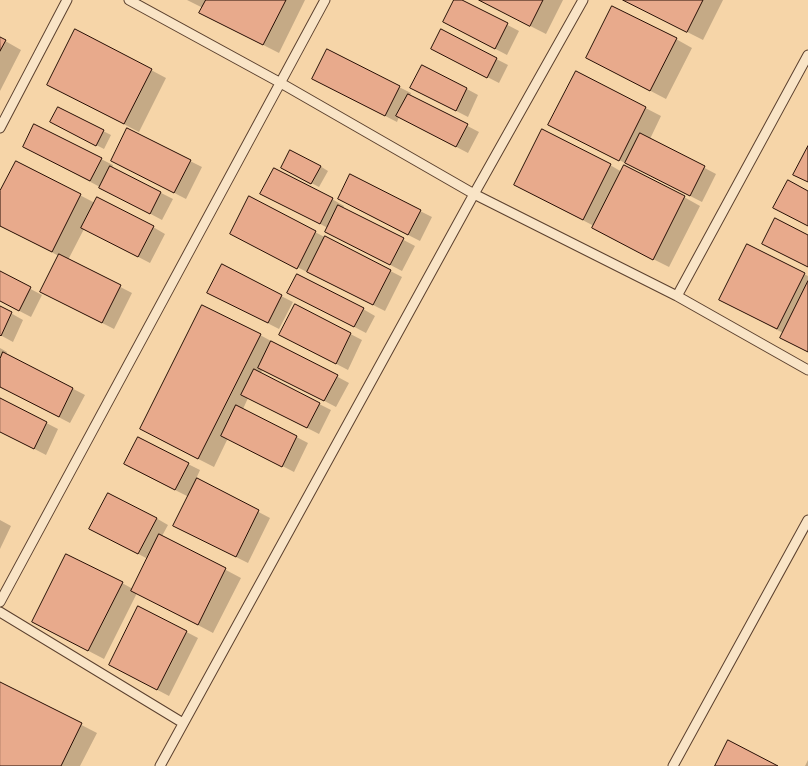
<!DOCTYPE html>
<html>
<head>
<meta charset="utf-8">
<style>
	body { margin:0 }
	canvas { display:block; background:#f6d5a8 }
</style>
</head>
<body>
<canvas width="808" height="766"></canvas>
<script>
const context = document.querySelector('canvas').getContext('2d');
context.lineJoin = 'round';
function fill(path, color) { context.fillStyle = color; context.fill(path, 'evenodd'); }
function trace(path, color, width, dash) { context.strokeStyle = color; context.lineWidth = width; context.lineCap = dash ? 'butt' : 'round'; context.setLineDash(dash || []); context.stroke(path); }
const shadow = new Path2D(`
	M187,0H305L279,53L216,21L203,8Z
	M455,0H460L519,31L507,55L444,22Z
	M479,0H563L546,34Z
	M624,0H723L703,40Z
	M442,31L508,65L499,83L444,55Z
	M0,38L21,50L0,91Z
	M676,39L692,48L666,99L603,66Z
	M151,70L166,78L139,132L63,93Z
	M576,72L661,116L650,139L716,174L702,202L550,125Z
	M313,79L399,87L411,93L410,96L479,132L468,153L399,117L397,122Z
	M467,89L478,95L468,117L423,94Z
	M59,126L103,131L111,135L104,149Z
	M36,153L101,159L113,165L112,168L173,199L162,220Z
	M190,161L202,167L186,199L124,167Z
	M16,162L95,203L153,227L165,234L150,263L84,229L68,260L132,293L114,329L53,298L59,256L0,226V194Z
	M610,165L622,172L684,197L700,206L669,267L609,237L593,228L594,226L515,185Z
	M320,166L328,171L319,187L290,172Z
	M249,198L402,277L385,311L231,234Z
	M332,199L344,206L343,208L415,246L402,271L338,238L328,228L273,200Z
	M351,206L420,211L432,217L420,241Z
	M0,273L42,295L31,317L0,301Z
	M804,274L808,276V352L781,338L783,333L736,308Z
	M281,296L293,302L279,329L220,299Z
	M300,299L363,309L375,316L366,333Z
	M295,305L362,340L348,370L292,341Z
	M0,307L23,320L13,342L0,335Z
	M260,335L349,383L336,407L263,369L260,374L331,410L319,434L248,398L243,409L308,443L294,472L228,438L214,467L157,438Z
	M0,348L7,352L6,354L85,395L70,423L0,387Z
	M0,399L58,429L46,455L0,431Z
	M188,464L200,470L196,479L270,518L248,563L186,532L189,497L137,471Z
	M156,518L168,525L162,536L241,578L213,633L137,593L104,659L33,622L122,583L133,589L148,559L90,529Z
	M0,520L11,526L0,549Z
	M139,607L198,638L169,696L121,671Z
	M0,683L97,733L80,766H0Z
	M808,760V766H805Z`);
const building = new Path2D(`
	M206,0H286L263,45L199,13Z
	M454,0H462L508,23L495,49L443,22Z
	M479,0H543L530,26Z
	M623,0H703L687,32Z
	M612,6L677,38L650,91L586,58Z
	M75,29L152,69L124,124L47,85Z
	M441,29L497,58L487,78L431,49Z
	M0,37L6,40L0,51Z
	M327,49L400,86L385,116L312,79Z
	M422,65L467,88L456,111L410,88Z
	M576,71L646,107L619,161L548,125Z
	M408,94L468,124L456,147L396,116Z
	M58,107L104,130L96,146L50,122Z
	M34,124L102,158L90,181L23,147Z
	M127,128L191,160L174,193L111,161Z
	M542,129L611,164L583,220L514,185Z
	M640,133L705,166L690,196L625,163Z
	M808,146V182L793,175Z
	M290,150L321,166L311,184L281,168Z
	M16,161L81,194L52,252L0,226V191Z
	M624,165L685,196L653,260L592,228Z
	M110,166L161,192L150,214L99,188Z
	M274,168L333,198L320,224L260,194Z
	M350,174L421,210L408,235L338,199Z
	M788,180L808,191V226L773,208Z
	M249,196L316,231L297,269L230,234Z
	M97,197L154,226L138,257L81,228Z
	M338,205L404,238L390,265L325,232Z
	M775,218L808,235V267L762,244Z
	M325,236L391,270L373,305L307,272Z
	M747,244L805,273L777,329L719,300Z
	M59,254L121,285L102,323L40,292Z
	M222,264L282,295L268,323L207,293Z
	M0,271L31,287L19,311L0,301Z
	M297,274L364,308L354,327L287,293Z
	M808,281V352L780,338Z
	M295,304L351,333L336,364L279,335Z
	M202,305L261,334L198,459L140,429Z
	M0,306L12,312L1,336L0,335Z
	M271,341L338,375L324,401L258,368Z
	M3,352L73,388L59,417L0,387V359Z
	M254,369L320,403L307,428L241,395Z
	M0,398L47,422L34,449L0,432Z
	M236,405L297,436L282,467L221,436Z
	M138,437L189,463L175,490L124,464Z
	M197,478L259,510L236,557L173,526Z
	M108,493L157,518L138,554L89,529Z
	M159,534L226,568L198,625L131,591Z
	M66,554L123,582L88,651L32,622Z
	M138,606L187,631L157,690L109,665Z
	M0,682L82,723L61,766H0Z
	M728,740L778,766H715Z`);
const lane = new Path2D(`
	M129,0L279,82L474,194L677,296L808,370
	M0,128L67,0
	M677,296L808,55
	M0,602L325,0
	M0,612L183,723
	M160,766L474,194L583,0
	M673,766L808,520`);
fill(shadow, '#0003');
fill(building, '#e8aa8c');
trace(building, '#270f05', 1);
trace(lane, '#5b402e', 11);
trace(lane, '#f9e4c6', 9);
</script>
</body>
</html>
